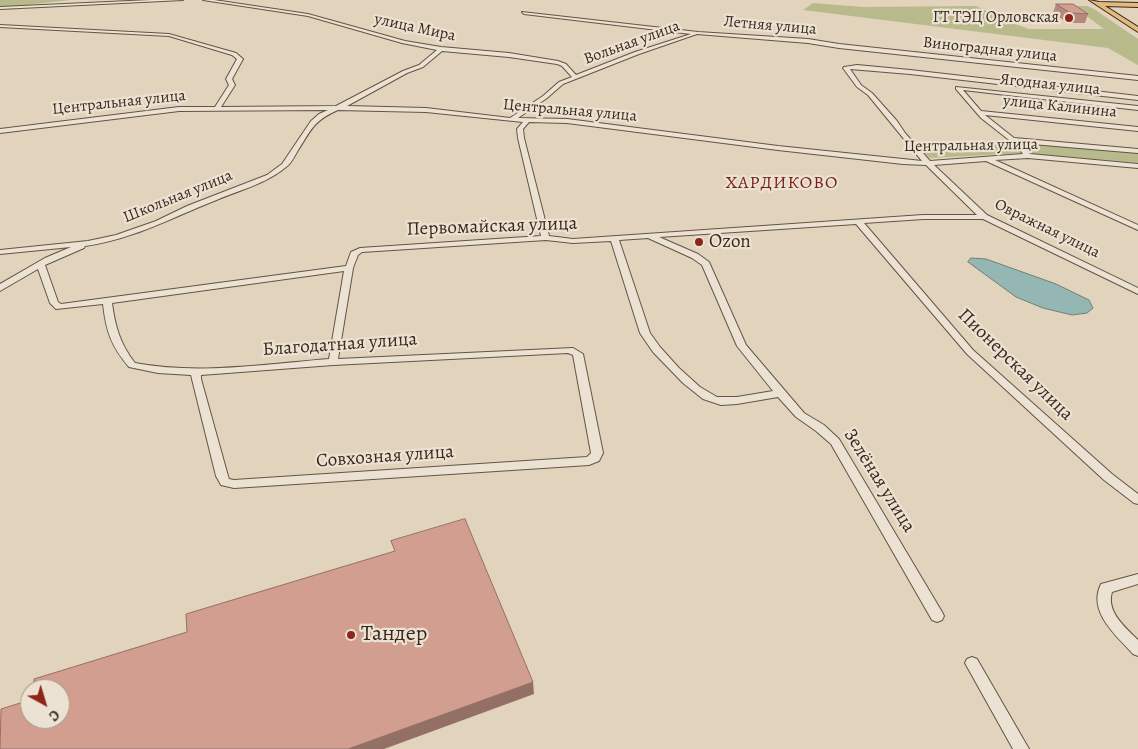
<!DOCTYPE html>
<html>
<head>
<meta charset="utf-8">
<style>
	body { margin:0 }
	#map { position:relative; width:1138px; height:749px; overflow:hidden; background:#e1d3bc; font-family:Alegreya,serif }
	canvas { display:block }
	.north { position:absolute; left:20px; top:679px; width:50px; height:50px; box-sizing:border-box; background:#ece2d3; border:1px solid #a59889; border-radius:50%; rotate:141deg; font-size:14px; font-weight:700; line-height:20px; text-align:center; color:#3a291b }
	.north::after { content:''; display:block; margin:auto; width:18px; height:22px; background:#8f2418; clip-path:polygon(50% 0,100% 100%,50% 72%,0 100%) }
</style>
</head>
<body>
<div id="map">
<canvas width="1138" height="749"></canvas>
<div class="north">С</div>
</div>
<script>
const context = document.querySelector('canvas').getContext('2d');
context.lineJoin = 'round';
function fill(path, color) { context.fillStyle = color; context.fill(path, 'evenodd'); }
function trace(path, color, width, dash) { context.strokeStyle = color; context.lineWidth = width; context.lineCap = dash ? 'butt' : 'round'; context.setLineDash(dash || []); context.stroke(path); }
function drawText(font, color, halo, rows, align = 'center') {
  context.font = font + ' Alegreya,serif'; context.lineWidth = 4.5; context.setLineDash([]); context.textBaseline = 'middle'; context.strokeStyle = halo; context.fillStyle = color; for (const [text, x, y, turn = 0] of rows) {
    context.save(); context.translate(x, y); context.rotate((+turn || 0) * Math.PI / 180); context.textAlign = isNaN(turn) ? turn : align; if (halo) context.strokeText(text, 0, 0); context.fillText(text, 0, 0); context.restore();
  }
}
const green = new Path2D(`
	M0,0H70L0,8Z
	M813,3L863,7L976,6L1015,24L1029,29H1104L1073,6H1087L1094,9L1138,39V65L1108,48L803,10Z
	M988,141L1018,142L1138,153V163L1024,153L930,158L922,151L932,146Z`);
const water = new Path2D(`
	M971,258L986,259L1056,284L1089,300L1093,308L1087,313L1072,315L1043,308L1016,297L968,262Z`);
const minor = new Path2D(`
	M151,0H183L0,9V7Z
	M203,0H214L308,14L405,41L441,47L509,53L558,61L566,64L576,75L635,52L691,34L524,14L522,12L698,32L808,39L839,44L1138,76V80L839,48L808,43L697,34L639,54L563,84L547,98L518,118L567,119L778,146L922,161L868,95L857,87L843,68L844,67L857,65L910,70L1138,96V100L910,74L850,69L861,85L872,93L897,121L905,133L930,161L1023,154L1018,147L981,118L956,89V87L1138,106V110L963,90L981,111L1138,127V131L985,115L1014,138L1138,149V153L1020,143L1030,154L1138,164V168L1028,158L995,160L1138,225V230L986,161L934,165L987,215L1138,288V294L983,219H923L864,223L973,350L1112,474L1138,494V504L1134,503L1104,480L967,354L856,224L659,237L698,254L709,262L746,345L804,413L824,425L839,439L942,612L944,616L942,620L937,622L932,620L831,444L816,431L796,417L778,397L737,404L721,405L703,399L683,383L653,352L640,333L611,241L573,243L546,240L362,252L358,255L353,268L338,359L573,348L583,354L603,453L599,461L589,465L234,488L221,485L216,476L191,375L158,373L129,367C111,346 106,331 103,304L56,309L50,303L38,269L0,291V284L45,258L71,247L0,254V250L88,241L116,235L156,221L187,206L267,175L282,164L311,121L319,114L328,110L179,111L0,133V129L179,107H215L229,85L226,79L237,59L232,55L169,36L0,27V25L169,34L236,53L243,59L232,79L235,85L221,107L336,106L403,71L419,65L437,50L402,43L308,16ZM442,51L509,57L557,64L562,66L572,77L559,82L543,96L510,118L426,108L347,106L407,73L423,67ZM338,110L426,112L523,122L517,129L518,138L541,236L360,248L351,252L346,266L61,304L58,302L45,265L84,248L85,246C131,240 171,218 214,201C237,191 266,184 286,167C291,164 294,157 297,152C311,130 313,121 338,110ZM529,122L567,123L778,150L903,164L926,165L977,215H923L573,239L549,236L524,138L523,129ZM648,238L692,258L702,265L737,346L773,391L737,397H717L700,387L679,368L660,347L650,333L619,240ZM344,271L329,359C265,364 199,375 135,363C120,344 115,326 112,303ZM568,353L573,355L591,453L587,457L234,480L229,479L228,476L201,379V375L333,365Z
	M1138,574V584L1112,592C1106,612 1125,627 1138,640V656L1133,654C1117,636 1087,612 1101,584Z
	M972,657L977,659L1029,749H1013L965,663L967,659Z`);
const major = new Path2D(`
	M1089,0L1099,2L1138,3V7L1105,6L1138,27V32Z`);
const wall = new Path2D(`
	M1056,4L1088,14L1085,23H1068L1053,13Z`);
const shadedWall = new Path2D(`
	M533,682L534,694L384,749H348Z`);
const building = new Path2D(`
	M1056,4H1073L1088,14L1071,13Z
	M465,519L533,682L348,749H0L1,709L30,700V719H60V689H34V679L187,632L186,614L395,551L391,541Z`);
const markers = [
	[1069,18,5,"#8f2418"],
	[699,242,5,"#8f2418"],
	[351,635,5,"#8f2418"]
];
const farPoinames = [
	["ГТ ТЭЦ Орловская",1059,18]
];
const farStreetnames = [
	["Летняя улица",770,26,5],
	["улица Мира",415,28,12],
	["Вольная улица",632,43,-20],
	["Виноградная улица",990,50,6],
	["Ягодная улица",1050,85,6],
	["Центральная улица",119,103,-6],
	["улица Калинина",1060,107,6],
	["Центральная улица",570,111,5],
	["Центральная улица",971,146,-1],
	["Школьная улица",178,197,-22],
	["Овражная улица",1047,229,26]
];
const farQuarternames = [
	["ХАРДИКОВО",782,184]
];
const streetNames = [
	["Первомайская улица",492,227,-2],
	["Благодатная улица",340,345,-4],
	["Пионерская улица",1015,365,44],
	["Совхозная улица",385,457,-4],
	["Зелёная улица",879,481,58]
];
const poiNames = [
	["Ozon",709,242]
];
const nearPoinames = [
	["Тандер",361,635]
];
fill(green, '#b9ba8c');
fill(water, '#94b7b3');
trace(water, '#707e76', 1);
trace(minor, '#645443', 2);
trace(major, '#3a291b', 2);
fill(minor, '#ece2d3');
fill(major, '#e0ba7e');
fill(wall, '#b5887c');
fill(shadedWall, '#936f65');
fill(building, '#d29e90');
trace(building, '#936f65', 1);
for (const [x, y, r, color] of markers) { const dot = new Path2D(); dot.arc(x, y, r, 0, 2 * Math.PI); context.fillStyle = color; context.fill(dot); trace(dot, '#ece2d3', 2); }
drawText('16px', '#3a291b', '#ece2d3', farPoinames, 'right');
drawText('16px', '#3a291b', '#ece2d3', farStreetnames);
context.letterSpacing = '1px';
drawText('18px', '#7a1f14', '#ece2d3', farQuarternames);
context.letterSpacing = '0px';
drawText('19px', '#3a291b', '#ece2d3', streetNames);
drawText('19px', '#3a291b', '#ece2d3', poiNames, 'left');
drawText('22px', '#3a291b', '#ece2d3', nearPoinames, 'left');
</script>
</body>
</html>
